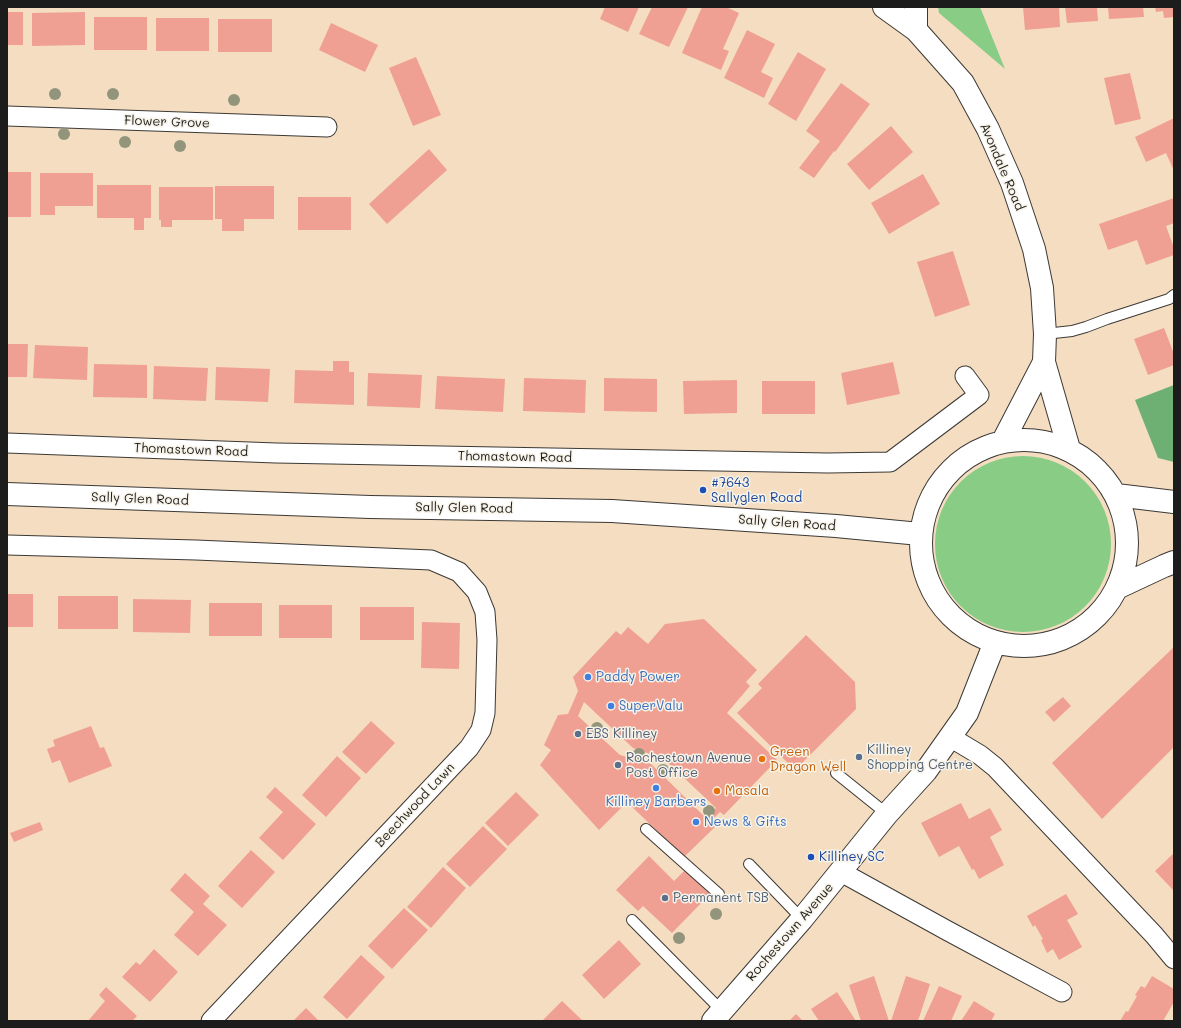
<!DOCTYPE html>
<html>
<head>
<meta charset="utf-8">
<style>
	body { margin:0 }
	#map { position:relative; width:1181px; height:1028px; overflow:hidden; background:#f4ddc1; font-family:Mali,sans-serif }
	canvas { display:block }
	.frame { position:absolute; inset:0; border:8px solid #1c1c1c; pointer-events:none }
</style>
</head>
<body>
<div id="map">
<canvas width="1181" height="1028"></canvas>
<div class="frame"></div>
</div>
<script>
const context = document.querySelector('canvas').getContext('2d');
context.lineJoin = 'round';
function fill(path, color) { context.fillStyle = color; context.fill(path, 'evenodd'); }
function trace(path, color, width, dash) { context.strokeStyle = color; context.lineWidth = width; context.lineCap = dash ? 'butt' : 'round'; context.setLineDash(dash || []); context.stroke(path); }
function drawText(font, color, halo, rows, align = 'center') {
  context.font = font + ' Mali,sans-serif'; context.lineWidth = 3; context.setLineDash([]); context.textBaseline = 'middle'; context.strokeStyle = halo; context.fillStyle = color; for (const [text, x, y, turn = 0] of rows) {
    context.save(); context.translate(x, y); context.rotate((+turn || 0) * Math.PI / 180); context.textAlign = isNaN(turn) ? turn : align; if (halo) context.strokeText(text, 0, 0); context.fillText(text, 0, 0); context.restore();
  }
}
const green = new Path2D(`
	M938,7H980L1005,69L939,13Z
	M935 544a88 88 0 1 1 176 0a88 88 0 1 1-176 0Z`);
const forest = new Path2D(`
	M1174,385V462L1158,458L1135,400Z`);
const building = new Path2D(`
	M605,7H639L628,32L600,19Z
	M652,7H688L669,47L639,34Z
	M702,7H726L739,13L723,49L729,51L721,70L682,53Z
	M1023,7H1059L1060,27L1025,30Z
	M1065,7H1097L1098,21L1067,23Z
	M1108,7H1143L1144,17L1109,19Z
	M1155,7H1174V17L1164,18L1163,11L1156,12Z
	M7,12H23V45H7Z
	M85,12V45L32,46V13Z
	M94,17H147V50H94Z
	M156,18H209V51H156Z
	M218,19H272V52H218Z
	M331,23L378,45L365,72L319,50Z
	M747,30L775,44L761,72L773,78L764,98L724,78Z
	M798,52L826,69L796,121L768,104Z
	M416,57L441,115L413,126L389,68Z
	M1130,73L1141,119L1115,125L1104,78Z
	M841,83L870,104L835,152L834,151L814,178L799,168L820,141L806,131Z
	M1174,118V171L1166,153L1146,162L1135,137Z
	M891,126L913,152L869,190L847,164Z
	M429,149L447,170L387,224L369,204Z
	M7,172H31V217H7Z
	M40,173H93V206H55V215H40Z
	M923,174L940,204L889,234L871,203Z
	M97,185H151V218H144V230H134V218H97Z
	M215,186H274V219H244V231H222V219H215Z
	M159,187H213V220H172V227H161V220H159Z
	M298,197H351V230H298Z
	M1174,198V223L1166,226L1174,248V255L1146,265L1137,240L1108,250L1099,224Z
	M953,251L970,305L935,317L917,262Z
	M1164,328L1174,354V365L1148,375L1134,339Z
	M7,344H28L27,377H7Z
	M35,345L88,347L87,380L33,378Z
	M333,361H349V372H354V405L294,403L295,370L333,371Z
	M893,362L900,394L847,405L841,373Z
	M94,364L147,365V398L93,397Z
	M154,366L208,368L206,401L153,399Z
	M216,367L270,369L268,402L215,400Z
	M368,373L422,375L420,408L367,406Z
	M437,376L505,379L503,412L435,409Z
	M524,378L586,380L585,413L523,411Z
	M604,378L657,379V412L604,411Z
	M737,380V413L684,414L683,381Z
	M762,381H815V414H762Z
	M7,594H33V627H7Z
	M58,596H118V629H58Z
	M133,599L191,600L190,633L133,632Z
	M209,603H262V636H209Z
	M279,605H332V638H279Z
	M360,607H414V640H360Z
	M704,619L757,670L746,682L750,686L727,713L777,760L724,815L720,812L710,822L715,827L684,857L627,802L599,830L540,765L551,750L544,745L558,715L568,714L578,691L573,677L616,631L621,635L628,627L648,644L665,624ZM584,702L633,748L664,759L716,808L706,818L651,764L620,755L578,716Z
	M422,622L460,623L459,669L421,668Z
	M806,635L855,682L856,709L795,770L737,713L762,688L758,684Z
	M1174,647V747L1102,819L1052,763Z
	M1063,697L1071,706L1054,722L1045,712Z
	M371,721L395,743L366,774L342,752Z
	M91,726L100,748L104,747L112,766L69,783L60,760L52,763L47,749L55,746L53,740Z
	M337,756L361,778L326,817L302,795Z
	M275,787L316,824L283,860L259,838L283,812L266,797Z
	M516,792L539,815L508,846L485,823Z
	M961,803L969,819L990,808L1002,830L990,837L1004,865L979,879L974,869L972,870L959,846L939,857L921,823Z
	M40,822L43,830L14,842L10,833Z
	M483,826L507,849L470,887L446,864Z
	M251,850L275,872L242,908L218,886Z
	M1174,853V891L1155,871Z
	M649,856L674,881L685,870L710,894L672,933L643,906L638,911L616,890Z
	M443,867L466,888L431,928L407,907Z
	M185,873L210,896L203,904L227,925L198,956L174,935L194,912L170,890Z
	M1066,894L1078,914L1067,920L1082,947L1059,960L1053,949L1047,953L1041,940L1043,939L1035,925L1033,927L1027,916Z
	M404,908L428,930L392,969L368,946Z
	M619,940L641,964L604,999L582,975Z
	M154,949L178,972L150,1002L122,977L136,962L140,965Z
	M361,955L385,977L347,1019L323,997Z
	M874,976L889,1021H861L849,985Z
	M906,976L930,984L918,1021H891Z
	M1152,976L1174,989V1002L1163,1021H1120L1126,1011L1128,1012L1137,996L1135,995L1141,986L1145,988Z
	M939,986L962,996L951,1021H923Z
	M106,987L137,1016L132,1021H88L105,1001L99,995Z
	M837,992L856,1021H819L811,1009Z
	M562,1001L583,1021H542Z
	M974,1001L995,1014L991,1021H961Z
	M306,1008L319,1021H293Z
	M796,1014L803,1021H789Z`);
const lane = new Path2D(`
	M1045,334L1072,331L1086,327L1107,319L1169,299L1174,295
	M836,773L887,814
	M646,829L719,894
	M749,864L802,919
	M632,920L722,1011`);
const street = new Path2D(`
	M7,116L327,127
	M7,443L276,453L828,463L890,462L979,395L965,376
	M7,545L196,550L431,560L459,572L477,592L485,612L487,640L485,713L481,730L469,748L211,1021
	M950,737L980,755L995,767L1154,935L1174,959
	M841,872L948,931L1062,992`);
const secondary = new Path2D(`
	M884,7L916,30L963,83L988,129L1012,183L1034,249L1042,288L1045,334L1044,362L1069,449
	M916,7V30
	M921 543a103 103 0 1 1 206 0a103 103 0 1 1-206 0Z
	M1003,441L1044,362
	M7,494L370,507L612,511L836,526L920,534
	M1116,495L1174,502
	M1117,588L1164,566L1174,562
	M713,1021L802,919L887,814L926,771L967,713L995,642`);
const trees = [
	[55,94],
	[113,94],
	[234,100],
	[64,134],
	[125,142],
	[180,146],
	[597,728],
	[639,754],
	[663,770],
	[709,811],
	[716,914],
	[679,938]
];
const markers = [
	[703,490,4,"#1a4fb4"],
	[588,677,4,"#3f7fe0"],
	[611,706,4,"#3f7fe0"],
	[578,734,4,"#5c6f8a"],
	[859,757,4,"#5c6f8a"],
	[762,759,4,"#e8710a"],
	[618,765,4,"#5c6f8a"],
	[656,788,4,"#3f7fe0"],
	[717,791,4,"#e8710a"],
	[696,822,4,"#3f7fe0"],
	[811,857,4,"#1a4fb4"],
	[665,898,4,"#5c6f8a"]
];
const streetNames = [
	["Flower Grove",167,122,2],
	["Avondale Road",1002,167,67],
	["Thomastown Road",191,450,2],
	["Thomastown Road",515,457,1],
	["Sally Glen Road",140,499,2],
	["Sally Glen Road",464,508,1],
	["Sally Glen Road",787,523,4],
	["Beechwood Lawn",415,805,-47],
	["Rochestown Avenue",790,932,-49]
];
const transitNames = [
	["#7643",711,483],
	["Sallyglen Road",711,498],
	["Killiney SC",819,857]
];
const shopNames = [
	["Paddy Power",596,677],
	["SuperValu",619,706],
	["Killiney Barbers",656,802,"center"],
	["News & Gifts",704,822]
];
const serviceNames = [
	["EBS Killiney",586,734],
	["Killiney",867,750],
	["Shopping Centre",867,765],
	["Rochestown Avenue",626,758],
	["Post Office",626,773],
	["Permanent TSB",673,898]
];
const foodNames = [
	["Green",770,752],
	["Dragon Well",770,767],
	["Masala",725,791]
];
fill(green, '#88cc86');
fill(forest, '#6eb073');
fill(building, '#f0a093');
trace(lane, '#3c3935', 12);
trace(street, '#3c3935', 21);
trace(secondary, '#3c3935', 24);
trace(lane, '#fff', 10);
trace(street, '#fff', 19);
trace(secondary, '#fff', 22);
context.fillStyle = '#92957b';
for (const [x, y] of trees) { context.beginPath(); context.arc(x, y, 6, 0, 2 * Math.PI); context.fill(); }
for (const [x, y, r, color] of markers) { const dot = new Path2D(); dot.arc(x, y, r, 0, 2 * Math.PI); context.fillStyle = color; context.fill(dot); trace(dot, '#f7f3e8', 1.5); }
drawText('13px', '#1c1c1c', '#f7f3e8', streetNames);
drawText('13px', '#164399', '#f7f3e8', transitNames, 'left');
drawText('13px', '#366cbe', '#f7f3e8', shopNames, 'left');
drawText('13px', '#4e5e75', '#f7f3e8', serviceNames, 'left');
drawText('13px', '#c56008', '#f7f3e8', foodNames, 'left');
</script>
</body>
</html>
